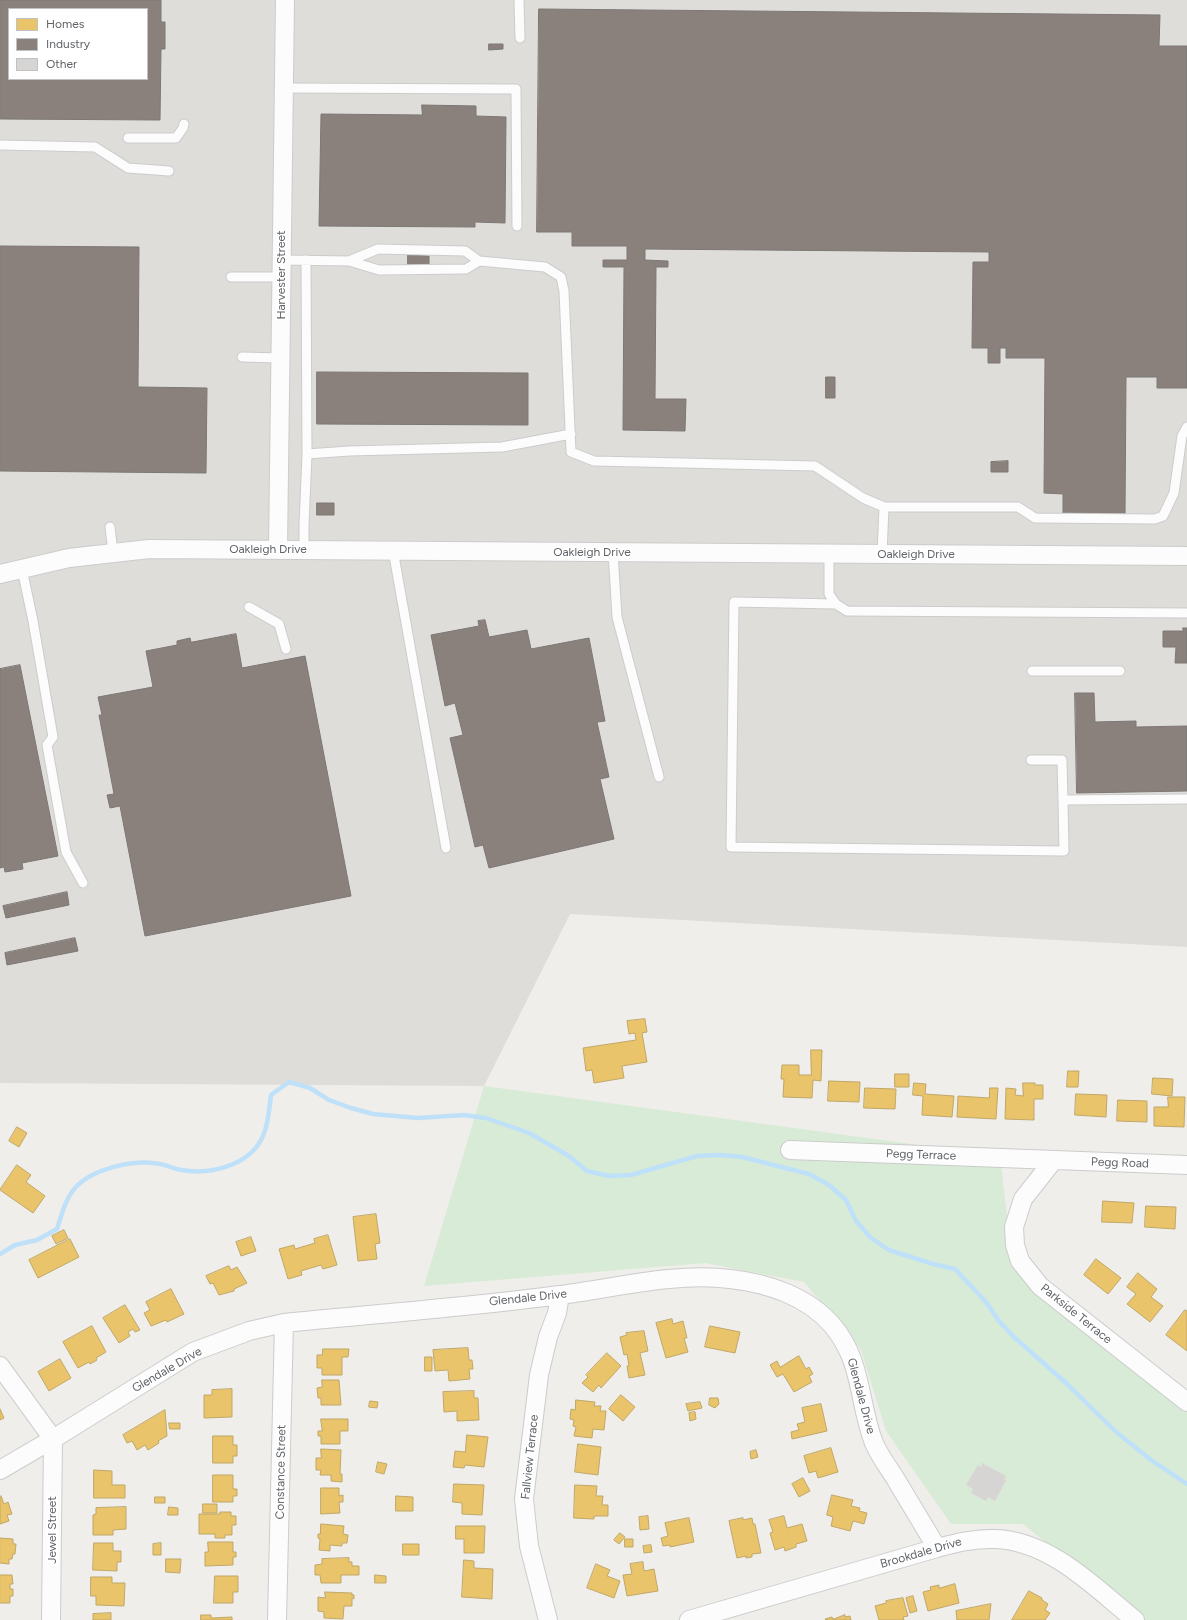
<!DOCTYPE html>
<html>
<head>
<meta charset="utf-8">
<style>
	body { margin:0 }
	#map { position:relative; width:1187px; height:1620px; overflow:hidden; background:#efeeea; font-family:Figtree,sans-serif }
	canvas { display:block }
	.legend { position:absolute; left:8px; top:8px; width:140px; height:72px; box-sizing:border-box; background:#fff; border:1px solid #bfc1c3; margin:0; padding:5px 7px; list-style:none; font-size:12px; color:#5f6368 }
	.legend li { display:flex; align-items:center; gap:8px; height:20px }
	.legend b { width:20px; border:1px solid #bfc1c3 }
</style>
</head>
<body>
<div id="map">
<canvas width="1187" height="1620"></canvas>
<ul class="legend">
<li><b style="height:11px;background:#e9c46a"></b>Homes</li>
<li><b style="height:11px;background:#8a817c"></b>Industry</li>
<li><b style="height:11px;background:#d6d5d3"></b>Other</li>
</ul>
</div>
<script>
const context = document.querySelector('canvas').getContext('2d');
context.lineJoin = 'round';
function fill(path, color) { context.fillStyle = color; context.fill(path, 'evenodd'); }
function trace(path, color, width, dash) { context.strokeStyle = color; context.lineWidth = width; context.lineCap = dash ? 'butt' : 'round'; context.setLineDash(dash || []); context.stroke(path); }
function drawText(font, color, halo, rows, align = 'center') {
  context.font = font + ' Figtree,sans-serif'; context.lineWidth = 4; context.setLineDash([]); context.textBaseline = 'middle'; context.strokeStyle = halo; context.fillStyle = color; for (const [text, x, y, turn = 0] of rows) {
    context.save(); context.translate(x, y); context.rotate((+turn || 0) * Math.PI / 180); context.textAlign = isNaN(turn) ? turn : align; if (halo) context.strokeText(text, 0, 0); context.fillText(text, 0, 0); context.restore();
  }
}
const industrial = new Path2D(`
	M0,0H1187V947L570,914L484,1086L0,1083ZM9,9H147V79H9Z`);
const green = new Path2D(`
	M484,1086L1000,1156L1013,1269L1187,1401V1620H1143L1023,1524H951L886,1431L861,1350L804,1282L705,1263L424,1286Z`);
const homes = new Path2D(`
	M645,1019L647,1032L642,1033L647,1062L622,1066L624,1078L594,1083L592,1070L586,1071L583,1048L636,1040L635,1033L629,1034L627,1021Z
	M811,1050H822L821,1081L813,1080L812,1098L783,1097L784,1079H781L782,1065H799V1075H811Z
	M1068,1071H1079L1078,1087H1067Z
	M895,1074H909V1087H895Z
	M1153,1078L1173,1079L1172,1096L1152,1094Z
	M829,1081L860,1082L859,1102L828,1101Z
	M914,1083L926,1084L925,1094L954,1096L952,1117L922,1115L923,1096L913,1095Z
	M1023,1083H1035V1085H1043V1099H1034V1120L1005,1119L1006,1088L1016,1089L1015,1095L1023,1096Z
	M865,1088L896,1089L895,1109L864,1108Z
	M990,1088H998L996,1119L957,1117L958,1096L989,1098Z
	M1076,1094L1107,1095L1106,1117L1075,1115Z
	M1168,1097H1185L1184,1127L1154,1126V1107H1168Z
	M1118,1100L1147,1101V1122L1117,1121Z
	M17,1127L27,1133L19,1147L9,1141Z
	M17,1165L31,1175L26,1182L45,1196L33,1213L0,1190Z
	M1103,1201L1134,1203L1132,1223L1102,1222Z
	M1146,1206L1176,1207L1175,1229L1145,1227Z
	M376,1214L380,1243L375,1244L377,1259L358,1261L353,1217Z
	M64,1230L68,1238L56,1244L52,1236Z
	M328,1235L337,1265L323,1269L321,1265L301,1271L302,1275L288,1279L279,1249L294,1245L295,1249L315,1243L314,1239Z
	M251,1237L256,1251L241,1256L236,1242Z
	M70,1239L79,1257L38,1278L29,1260Z
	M1096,1259L1121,1278L1108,1294L1084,1275Z
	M229,1266L231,1270L237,1267L247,1283L234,1289V1291L219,1295L213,1283L210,1284L206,1276Z
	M1138,1273L1157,1289L1151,1297L1163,1306L1150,1322L1127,1304L1136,1294L1127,1287Z
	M171,1289L184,1314L167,1322L166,1320L151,1326L144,1313L150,1310L146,1302Z
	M125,1305L140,1330L135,1332L133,1329L128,1332L130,1336L119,1343L103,1318Z
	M1185,1310L1187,1311V1351L1166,1335Z
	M672,1319L673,1324L683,1321L687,1338H684L688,1352L666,1358L656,1323Z
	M92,1326L106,1352L96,1358L97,1360L90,1364L89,1362L78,1368L63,1342Z
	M710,1326L740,1332L735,1353L705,1347Z
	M644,1331L648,1351L640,1353L645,1375L629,1378L627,1366H629L627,1354L624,1355L620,1337L627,1335L626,1333Z
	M468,1348L469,1360H472L473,1369H469L470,1379L449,1381L448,1370L435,1371L433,1350Z
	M323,1349H349L348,1357H342V1375H322V1368H317V1355H322Z
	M607,1353L621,1366L601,1388L599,1385L593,1392L582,1383L588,1377L586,1375Z
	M799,1356L806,1369L809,1367L813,1374L809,1376L812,1382L794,1392L783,1374L777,1377L770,1365L777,1361L780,1367Z
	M425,1357H432V1371H425Z
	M60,1359L71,1378L49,1391L38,1372Z
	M322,1380H339L341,1405H321V1398H318L317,1388L322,1387Z
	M232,1389V1417L204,1418V1395H212V1390Z
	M474,1391V1398H478L479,1420L457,1421V1411L444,1412L443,1392Z
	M621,1395L635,1407L623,1421L609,1409Z
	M710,1398H718L719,1404L715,1408L709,1405Z
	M576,1400L595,1402L594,1406H601L600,1411H606L604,1430L593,1429L592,1438L574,1436L576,1427L573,1426L574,1420L570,1419L571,1409L575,1410Z
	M370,1401L378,1402L377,1408L369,1407Z
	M700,1402L702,1408L688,1411L686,1404Z
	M821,1404L827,1431L792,1439L791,1432L799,1430L797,1424L805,1422L802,1408Z
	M0,1409L4,1418L0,1420Z
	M165,1410L167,1436L158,1441L159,1443L148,1450L145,1445L137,1450L132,1441L127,1443L123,1435Z
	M695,1412L696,1419L690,1421L689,1413Z
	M321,1419H348V1431H340V1444H321V1436H318V1431H322Z
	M169,1423H180V1429H170Z
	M467,1435L488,1437L484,1467L465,1465L464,1468L453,1467L455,1451L465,1452Z
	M213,1436H233V1445H237V1456H233V1463H213Z
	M578,1444L601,1447L598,1475L575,1472Z
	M831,1448L838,1472L818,1478L816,1471L809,1473L804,1456Z
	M321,1449L341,1450L340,1474H342V1482L331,1481V1475H320L321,1470H316V1458H321Z
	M756,1450L758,1457L751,1459L750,1452Z
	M378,1462L387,1464L384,1474L376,1472Z
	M94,1470L112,1471V1485H125V1498H94Z
	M213,1475H233V1489H237V1496H233V1502H213Z
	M803,1478L810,1491L799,1497L792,1484Z
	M454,1484L484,1485L482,1515L462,1514V1503L453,1502Z
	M575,1485L597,1486L596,1496H603L602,1505H608V1516H594V1519L574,1518Z
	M321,1488H339V1496L343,1495V1502H339L340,1513L321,1514Z
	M832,1495L853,1500L851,1506L860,1508L859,1511L867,1513L864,1524L853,1521L850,1531L831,1526L833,1517L827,1515Z
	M1,1496L4,1504L8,1502L12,1514L7,1515L9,1521L0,1524V1497Z
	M396,1496L413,1497V1511H396Z
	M155,1497H165V1503H155Z
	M203,1504H217V1513H203Z
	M126,1507V1529L113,1530V1535H93V1515L96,1514V1508Z
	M169,1507L178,1508V1515H168Z
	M220,1512H231V1516H236V1525H232V1535H225V1538H215V1534H199V1514H220Z
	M648,1516L649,1529L640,1530L639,1517Z
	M784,1516L787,1528L802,1524L807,1541L796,1544V1547L785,1551L784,1547L775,1550L770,1533L773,1532L769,1520Z
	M689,1518L694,1542L670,1547V1545L663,1546L661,1538L668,1536L665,1523Z
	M743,1518V1520L752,1518L753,1524H755L761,1553L752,1554V1557L746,1558V1556L737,1558L729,1521Z
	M321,1524L344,1526L343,1534L348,1535L347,1543H342V1546L330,1545V1551L319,1550L320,1539L318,1538V1534H320Z
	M456,1526H485L484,1553H464V1539H456Z
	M620,1533L625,1537L619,1544L614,1540Z
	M0,1538L13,1539V1544H16L15,1554H13L12,1559H9V1564L0,1563Z
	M625,1539H633V1547H625Z
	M208,1542H233V1552H236V1557H233V1565L205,1566V1552H208Z
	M94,1543H113V1551H121V1562H117V1571L93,1570Z
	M161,1543V1555H153V1544Z
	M403,1544H419V1555H403Z
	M651,1545L652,1552L644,1553L643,1546Z
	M349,1558V1562H352V1566H359V1575H341V1583H321L320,1575H315V1565L322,1564V1559Z
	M166,1559H181L180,1573L166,1572Z
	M464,1560L474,1561V1568L493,1569L492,1599L462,1597Z
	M643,1562L644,1571L654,1569L658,1591L627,1596L623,1575L632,1574L630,1564Z
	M596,1564L610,1570L607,1576L620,1581L614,1598L587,1588Z
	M0,1575H12L13,1584H10V1589H13V1596H10V1603H0Z
	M375,1575L386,1576V1583H375Z
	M215,1576H238V1592H233V1603H214Z
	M91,1577H112V1583H125L124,1606L96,1605V1596H91Z
	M955,1584L959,1603L928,1611L923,1592L931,1590L930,1587L939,1585V1588Z
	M1029,1591L1042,1598V1600L1048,1604L1045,1610L1050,1613L1045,1620H1012Z
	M325,1592L352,1593V1595H354V1599L352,1598V1606H344L343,1619L324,1618V1612L318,1611V1597L325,1598Z
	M913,1596L917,1611L910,1613L906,1598Z
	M903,1598L908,1616L903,1617L904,1620H879L875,1606L886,1603V1601Z
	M991,1604L989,1620H957L956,1611Z
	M111,1613V1620H93V1614Z
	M201,1615H211V1618L232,1617V1620H201Z
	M845,1615V1617L850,1616L851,1620H826L825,1619L832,1617L833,1619Z`);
const industry = new Path2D(`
	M0,0H161V22H165V49H161L160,120L0,119ZM9,9H147V79H9Z
	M539,9L1160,15L1159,46H1187V388H1157V377H1126L1125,515L1063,514V494L1044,493L1045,358H1006V348H1000V363H988V348H972L973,262H989V252L645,249V260L668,261V267H656L655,399H686L685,431L623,430L624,267H603V260H627V246H572V232H537Z
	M489,44H503V49L489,50Z
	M422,105L476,106V116L506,117L505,223L475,222V227L319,226L321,114L422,115Z
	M0,246L139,247L138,387L207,388L206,473L0,471Z
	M408,255L429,256V266H408Z
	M317,372L528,373V425L317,424Z
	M826,377H835V398H826Z
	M1008,461V472H991V462Z
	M317,503H334V515H317Z
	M485,620L489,637L527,630L531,649L589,638L605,721L597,722L609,777L600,779L614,839L489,868L483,845L475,847L450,738L463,735L455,703L445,706L431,635L479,626L478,621Z
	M1183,628H1187V663H1175L1176,647H1163V631H1183Z
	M236,634L242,668L305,656L351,896L145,936L120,806L110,808L107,795L114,794L99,715H102L98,697L153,687L146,651L177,645V641L190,638L191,642Z
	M20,665L58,856L22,863L23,869L5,872L4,867L0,868V669Z
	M1075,693H1094L1095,722L1136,721V727L1187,726V791L1077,793Z
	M67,892L69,905L6,918L3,906Z
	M75,938L78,951L7,965L5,953Z`);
const stream = new Path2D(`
	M0,1254L15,1245L37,1240L57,1229C61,1216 66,1198 75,1188C93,1168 135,1159 160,1164C167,1165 174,1169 181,1170C209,1175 247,1166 261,1140C268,1127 269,1110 271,1095L289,1082L310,1088L329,1100L351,1108L373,1114L418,1118L464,1115L486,1118L529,1133L569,1156L587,1171L609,1176L631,1175L697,1156L720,1155L742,1157L809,1174L829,1185L846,1200L856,1221L871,1238L889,1250L933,1264L955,1269L986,1302L999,1321L1015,1338L1066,1383L1115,1431L1151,1460L1187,1484`);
const building = new Path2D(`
	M982,1463L1006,1476L1004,1479L1006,1480L995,1501L988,1497L986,1501L971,1493L973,1489L966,1485L978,1465L981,1467Z`);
const service = new Path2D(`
	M519,0L520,38
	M284,88L516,89L517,226
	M128,138H176L183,128L184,124
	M0,145L95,147L128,168L169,171
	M282,260L349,261L379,270L466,269L479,261L545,267L561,277L564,291L571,452L594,461L815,466L863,498L884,507H1018L1035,518L1155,519L1163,516L1174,493L1182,436L1187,427
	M306,260L307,454
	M349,261L378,249L465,251L479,261
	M231,277H281
	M242,357L280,358
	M110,527L113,553
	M304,549V525L307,454L349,451L502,447L571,434
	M393,550L446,848
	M613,552L617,617L659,777
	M829,553V594L836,604L847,611L1187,613
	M882,554L884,507
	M22,569L33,621L53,737L47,745L66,852L83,883
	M836,604L734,602L731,847L1064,851L1063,800L1187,799
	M249,607L279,624L286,649
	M1032,671H1120
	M1031,760H1062L1063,800`);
const minor = new Path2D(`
	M278,549L285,0
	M0,574L69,558L149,549L1187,556
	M790,1150L1187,1165
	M1053,1161L1023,1199L1014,1227L1015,1245L1020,1261L1040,1286L1187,1402
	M0,1366L53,1439L51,1620
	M0,1470L53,1439L193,1352L249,1331L284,1323C376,1314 469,1307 560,1295C615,1288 676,1272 730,1279C767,1283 807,1296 832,1325C863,1361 858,1402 874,1443C879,1455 888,1467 895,1478C909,1501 923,1525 937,1548
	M277,1620L284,1323
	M548,1620L529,1546L524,1499L539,1375L548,1337L557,1313L560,1295
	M689,1620L937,1548C956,1543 975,1538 995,1539C1051,1541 1094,1587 1135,1620`);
const streetNames = [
	["Harvester Street",281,275,-90],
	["Oakleigh Drive",268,549],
	["Oakleigh Drive",592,552],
	["Oakleigh Drive",916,554],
	["Pegg Terrace",921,1155,2],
	["Pegg Road",1120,1163,2],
	["Glendale Drive",528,1298,-6],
	["Parkside Terrace",1076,1314,39],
	["Glendale Drive",167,1370,-30],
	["Glendale Drive",861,1396,75],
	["Fallview Terrace",530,1457,-84],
	["Constance Street",281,1472,-89],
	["Jewel Street",52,1530,-90],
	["Brookdale Drive",921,1553,-16]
];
fill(industrial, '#dfddda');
fill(green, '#d8ebd6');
fill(homes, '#e9c46a');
trace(homes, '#c0a769', 1);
fill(industry, '#8a817c');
trace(industry, '#7d7876', 1);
trace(stream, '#bfe0f9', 4.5);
fill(building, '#d6d5d3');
trace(building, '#deddd9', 1);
trace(service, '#cbcccc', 11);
trace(minor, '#cbcccc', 20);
trace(service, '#fdfcfc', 9);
trace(minor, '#fdfcfc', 18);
drawText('12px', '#5f6368', '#fff', streetNames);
</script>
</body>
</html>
